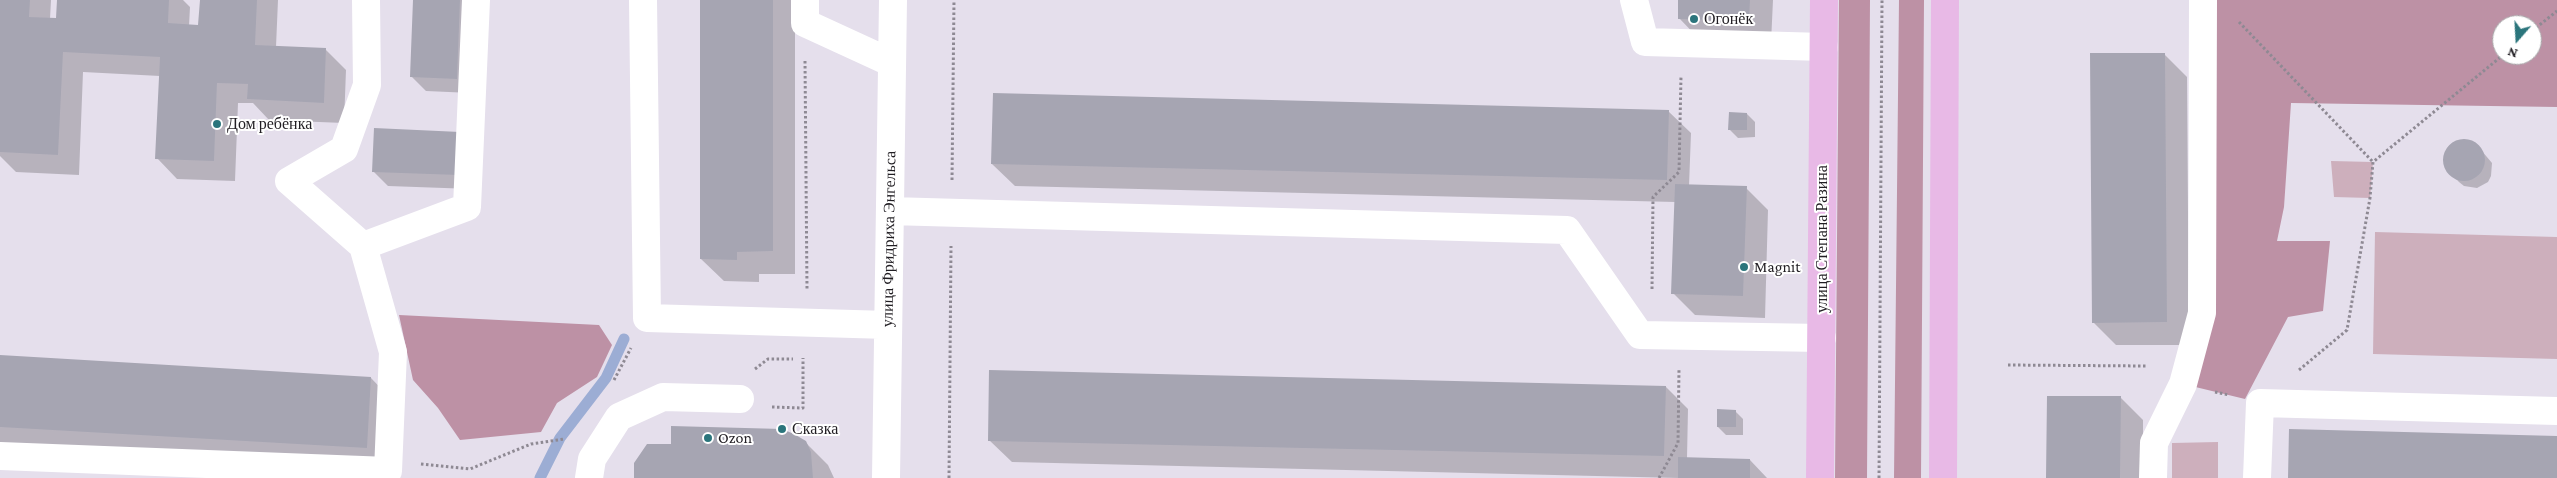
<!DOCTYPE html>
<html>
<head>
<meta charset="utf-8">
<style>
	body { margin:0 }
	#map { position:relative; width:2557px; height:478px; overflow:hidden; background:#e5dfec; font-family:"Crimson Pro",serif }
	canvas { display:block }
	.north { position:absolute; left:2492px; top:15px; width:50px; height:50px; box-sizing:border-box; background:#fff; border:1px solid #a6a5a7; border-radius:50%; rotate:199deg; font-size:14px; font-weight:700; line-height:20px; text-align:center; color:#211e23 }
	.north::after { content:''; display:block; margin:auto; width:18px; height:22px; background:#2b757c; clip-path:polygon(50% 0,100% 100%,50% 72%,0 100%) }
</style>
</head>
<body>
<div id="map">
<canvas width="2557" height="478"></canvas>
<div class="north">N</div>
</div>
<script>
const context = document.querySelector('canvas').getContext('2d');
context.lineJoin = 'round';
function fill(path, color) { context.fillStyle = color; context.fill(path, 'evenodd'); }
function trace(path, color, width, dash) { context.strokeStyle = color; context.lineWidth = width; context.lineCap = dash ? 'butt' : 'round'; context.setLineDash(dash || []); context.stroke(path); }
function drawText(font, color, halo, rows, align = 'center') {
  context.font = font + ' "Crimson Pro",serif'; context.lineWidth = 4; context.setLineDash([]); context.textBaseline = 'middle'; context.strokeStyle = halo; context.fillStyle = color; for (const [text, x, y, turn = 0] of rows) {
    context.save(); context.translate(x, y); context.rotate((+turn || 0) * Math.PI / 180); context.textAlign = isNaN(turn) ? turn : align; if (halo) context.strokeText(text, 0, 0); context.fillText(text, 0, 0); context.restore();
  }
}
const green = new Path2D(`
	M2331,161L2373,162L2370,198L2334,197Z
	M2375,232L2557,237V359L2373,354Z
	M2218,442V478H2172V443Z`);
const forest = new Path2D(`
	M1839,0H1870L1867,478H1835Z
	M1899,0H1924L1921,478H1894Z
	M2203,0H2557V107L2291,103L2284,207L2277,241H2330L2323,311L2288,317L2245,399L2183,384L2202,313ZM2502,25H2532V55H2502Z
	M399,315L599,325L612,345L597,377L557,403L541,432L460,440L438,408L413,380Z`);
const shadow = new Path2D(`
	M0,0H51L50,19L58,20V0H183L190,7L189,26H199L201,0H278L276,47L325,49L346,70L344,123L269,120L253,103H238L235,181L177,179L157,158L160,76L83,72L79,175L16,172L0,156Z
	M414,0H474L471,93L426,91L412,77Z
	M701,0H795V274H759V282L724,281L701,259Z
	M1679,0H1773L1771,43L1701,41L1679,18Z
	M2164,54L2187,77L2189,345H2116L2093,322Z
	M1668,111L1691,133L1689,186L1746,188L1768,210L1765,318L1695,315L1673,293L1675,202L1015,186L992,164Z
	M1747,114L1755,122V137L1738,138L1730,130Z
	M459,133L472,189L388,186L373,171Z
	M2463,140L2476,144L2492,163L2491,176L2488,182L2477,188L2464,186L2459,182L2451,174L2445,162L2448,150L2457,142Z
	M0,357L371,378L393,401L389,470L0,447Z
	M1666,387L1688,409L1687,458L1750,460L1767,478H1679L1012,462L989,440Z
	M2121,398L2143,420V478H2047Z
	M1735,411L1743,419V435H1726L1718,427Z
	M805,442L828,465L834,478H635Z`);
const stream = new Path2D(`
	M540,478L560,438L606,378L624,339`);
const building = new Path2D(`
	M0,0H30L29,17L56,18L57,0H169L168,23L198,25L200,0H257L255,45L326,48L324,103L247,99L248,84L217,83L214,161L155,159L160,57L63,52L58,155L0,152Z
	M413,0H460L457,79L410,77Z
	M700,0H773V251L737,252V260L700,259Z
	M1678,0H1750L1749,21L1678,19Z
	M2090,53H2165L2167,322L2092,323Z
	M993,93L1669,110L1667,180L991,164Z
	M1729,112L1747,113V130H1728Z
	M374,128L460,132L458,175L372,172Z
	M2443 160a21 21 0 1 1 42 0a21 21 0 1 1-42 0Z
	M1675,184L1747,186L1743,296L1671,294Z
	M0,355L371,377L367,448L0,427Z
	M989,370L1666,386L1664,456L988,441Z
	M2047,396H2121L2120,478H2046Z
	M1717,409L1736,410V427H1717Z
	M671,426L782,429L794,434L806,441L811,452L813,478H634V463L647,444H671Z
	M2289,429L2557,436V478H2288Z
	M1678,457L1750,459V478H1678Z`);
const path = new Path2D(`
	M2239,22L2373,162
	M2532,31L2557,11
	M805,61L807,289
	M952,180L954,0
	M1652,289L1653,197L1679,172L1681,76
	M2008,365L2146,366
	M755,369L768,359H793
	M2299,370L2347,330L2370,198L2373,162L2503,55
	M614,380L631,348
	M2215,392L2229,395
	M772,407L803,408V358
	M421,464L470,469L531,444L564,439
	M949,478L951,246
	M1659,478L1678,443L1679,369
	M1879,478L1882,0`);
const minor = new Path2D(`
	M643,0L647,318L888,325
	M805,0V23L892,63
	M1634,0L1645,42L1824,47
	M890,211L1567,230L1640,335L1822,338
	M363,246L289,181L344,149L367,85L366,0
	M0,456L388,471L393,352L363,246L467,207L476,0
	M589,478L592,459L619,417L663,397L740,399
	M886,478L893,0
	M2153,478L2154,443L2183,384L2202,313L2203,0
	M2257,478L2260,403L2557,411`);
const major = new Path2D(`
	M1820,478L1824,0
	M1943,478L1945,0`);
const markers = [
	[1694,19,5,"#2b757c"],
	[217,124,5,"#2b757c"],
	[1744,267,5,"#2b757c"],
	[782,429,5,"#2b757c"],
	[708,438,5,"#2b757c"]
];
const poiNames = [
	["Огонёк",1704,19],
	["Дом ребёнка",227,124],
	["Magnit",1754,267],
	["Сказка",792,429],
	["Ozon",718,438]
];
const streetNames = [
	["улица Фридриха Энгельса",889,239,-89],
	["улица Степана Разина",1822,239,-90]
];
fill(green, '#cdafbc');
fill(forest, '#bd91a5');
fill(shadow, '#0003');
trace(stream, '#9cadd4', 11);
fill(building, '#a6a5b2');
trace(path, '#8e8993', 3, [2.5, 2.5]);
trace(minor, '#fff', 28);
trace(major, '#e8b9e6', 28);
for (const [x, y, r, color] of markers) { const dot = new Path2D(); dot.arc(x, y, r, 0, 2 * Math.PI); context.fillStyle = color; context.fill(dot); trace(dot, '#fff', 2); }
drawText('16px', '#211e23', '#fff', poiNames, 'left');
drawText('16px', '#211e23', '#fff', streetNames);
</script>
</body>
</html>
